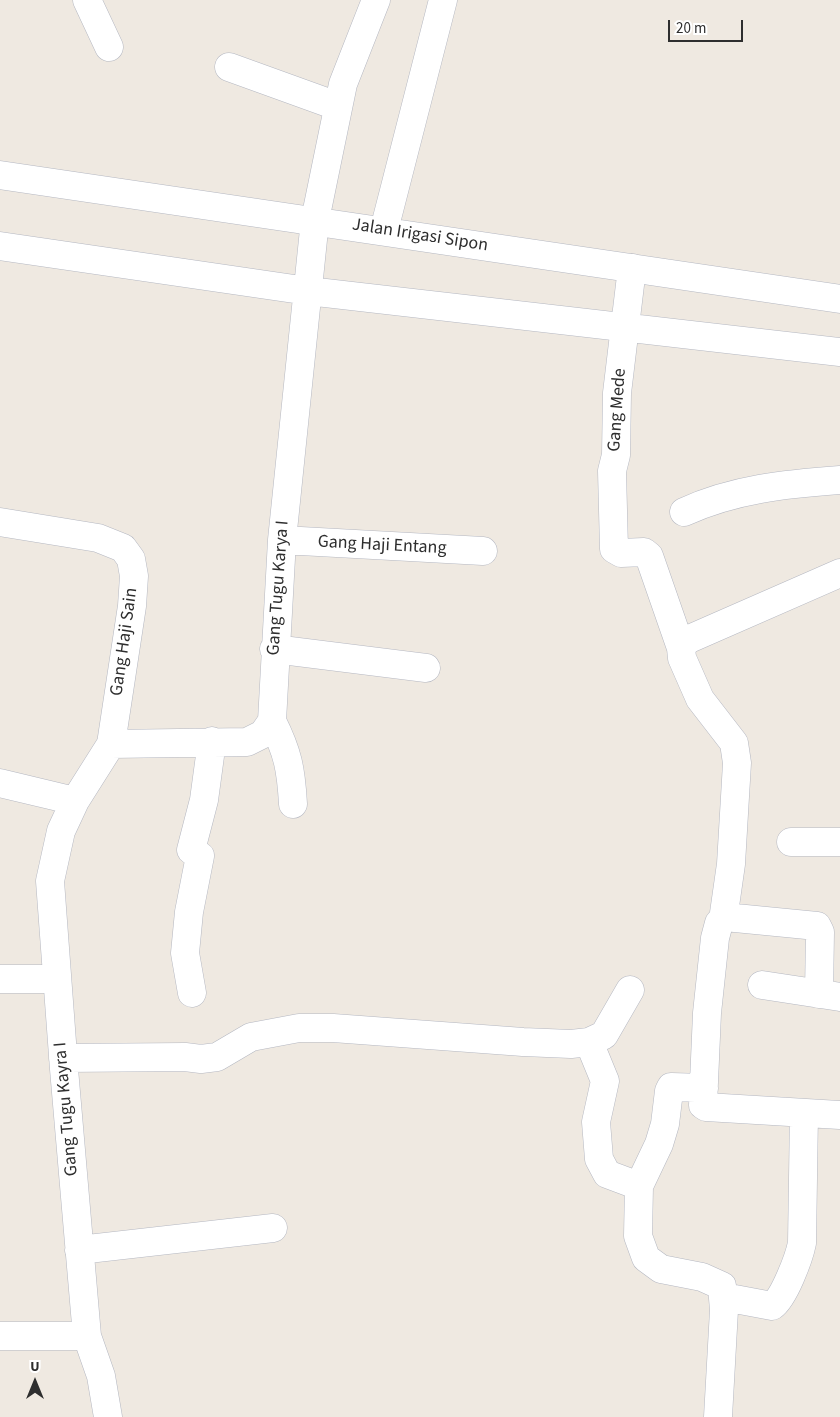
<!DOCTYPE html>
<html>
<head>
<meta charset="utf-8">
<style>
	body { margin:0 }
	#map { position:relative; width:840px; height:1417px; overflow:hidden; background:#efe9e1; font-family:"Source Sans 3",sans-serif }
	canvas { display:block }
	.north { position:absolute; left:10px; top:1357px; width:50px; height:50px; -webkit-text-stroke:4px #fff; paint-order:stroke; rotate:0deg; font-size:14px; font-weight:700; line-height:20px; text-align:center; color:#2e2e2e }
	.north::after { content:''; display:block; margin:auto; width:18px; height:22px; background:#2e2e2e; clip-path:polygon(50% 0,100% 100%,50% 72%,0 100%) }
	.scale { position:absolute; left:668px; top:20px; width:75px; height:22px; box-sizing:border-box; border:2px solid #2e2e2e; border-top:0; padding-left:6px; font-size:15px; line-height:18px; white-space:nowrap; color:#2e2e2e; -webkit-text-stroke:4px #fff; paint-order:stroke }
</style>
</head>
<body>
<div id="map">
<canvas width="840" height="1417"></canvas>
<div class="north">U</div>
<div class="scale">20 m</div>
</div>
<script>
const context = document.querySelector('canvas').getContext('2d');
context.lineJoin = 'round';
function trace(path, color, width, dash) { context.strokeStyle = color; context.lineWidth = width; context.lineCap = dash ? 'butt' : 'round'; context.setLineDash(dash || []); context.stroke(path); }
function drawText(font, color, halo, rows, align = 'center') {
  context.font = font + ' "Source Sans 3",sans-serif'; context.lineWidth = 5; context.setLineDash([]); context.textBaseline = 'middle'; context.strokeStyle = halo; context.fillStyle = color; for (const [text, x, y, turn = 0] of rows) {
    context.save(); context.translate(x, y); context.rotate((+turn || 0) * Math.PI / 180); context.textAlign = isNaN(turn) ? turn : align; if (halo) context.strokeText(text, 0, 0); context.fillText(text, 0, 0); context.restore();
  }
}
const minor = new Path2D(`
	M87,0L109,47
	M229,67L337,106
	M0,175L840,299
	M384,230L443,0
	M0,246L308,291L840,352
	M632,268L617,393L616,455L612,471L614,549L621,553L644,552L649,556L681,648
	M684,512C734,489 786,484 840,480
	M0,522L98,538L123,548L131,559L134,576L132,606L111,744L75,801L61,831L50,881L64,1069L87,1336L101,1376L108,1417
	M282,540L483,551
	M274,649L426,668
	M272,721C288,753 291,769 293,804
	M111,744L247,742L263,734L272,721L282,540L315,220L343,84L376,0
	M0,783L75,801
	M791,842H840
	M725,917L719,923L715,938L707,1013L703,1105L706,1107L840,1115
	M0,979H57
	M762,985L840,997
	M192,993L185,953L189,912L200,856L191,850L204,800L212,741
	M819,994L820,932L817,926L725,917L724,913L731,864L737,763L734,743L700,699L682,658L681,648L687,640L840,573
	M589,1042L605,1081L596,1122L599,1159L607,1174L639,1186
	M63,1058L185,1057L201,1059L217,1057L251,1037L299,1028H333L523,1042L571,1044L589,1042L604,1035L630,990
	M704,1088L671,1087L669,1091L665,1124L659,1144L639,1186L638,1236L646,1258L661,1269L702,1277L722,1286L724,1310L718,1417
	M79,1250L273,1228
	M724,1297L772,1306C784,1298 799,1258 802,1243L804,1113
	M0,1336H87`);
const streetNames = [
	["Jalan Irigasi Sipon",420,236,9],
	["Gang Mede",618,410,-86],
	["Gang Haji Entang",382,546,3],
	["Gang Tugu Karya I",279,588,-86],
	["Gang Haji Sain",125,642,-82],
	["Gang Tugu Kayra I",67,1109,-95]
];
trace(minor, '#b4b7c1', 29);
trace(minor, '#fff', 28);
drawText('18px', '#2e2e2e', '#fff', streetNames);
</script>
</body>
</html>
